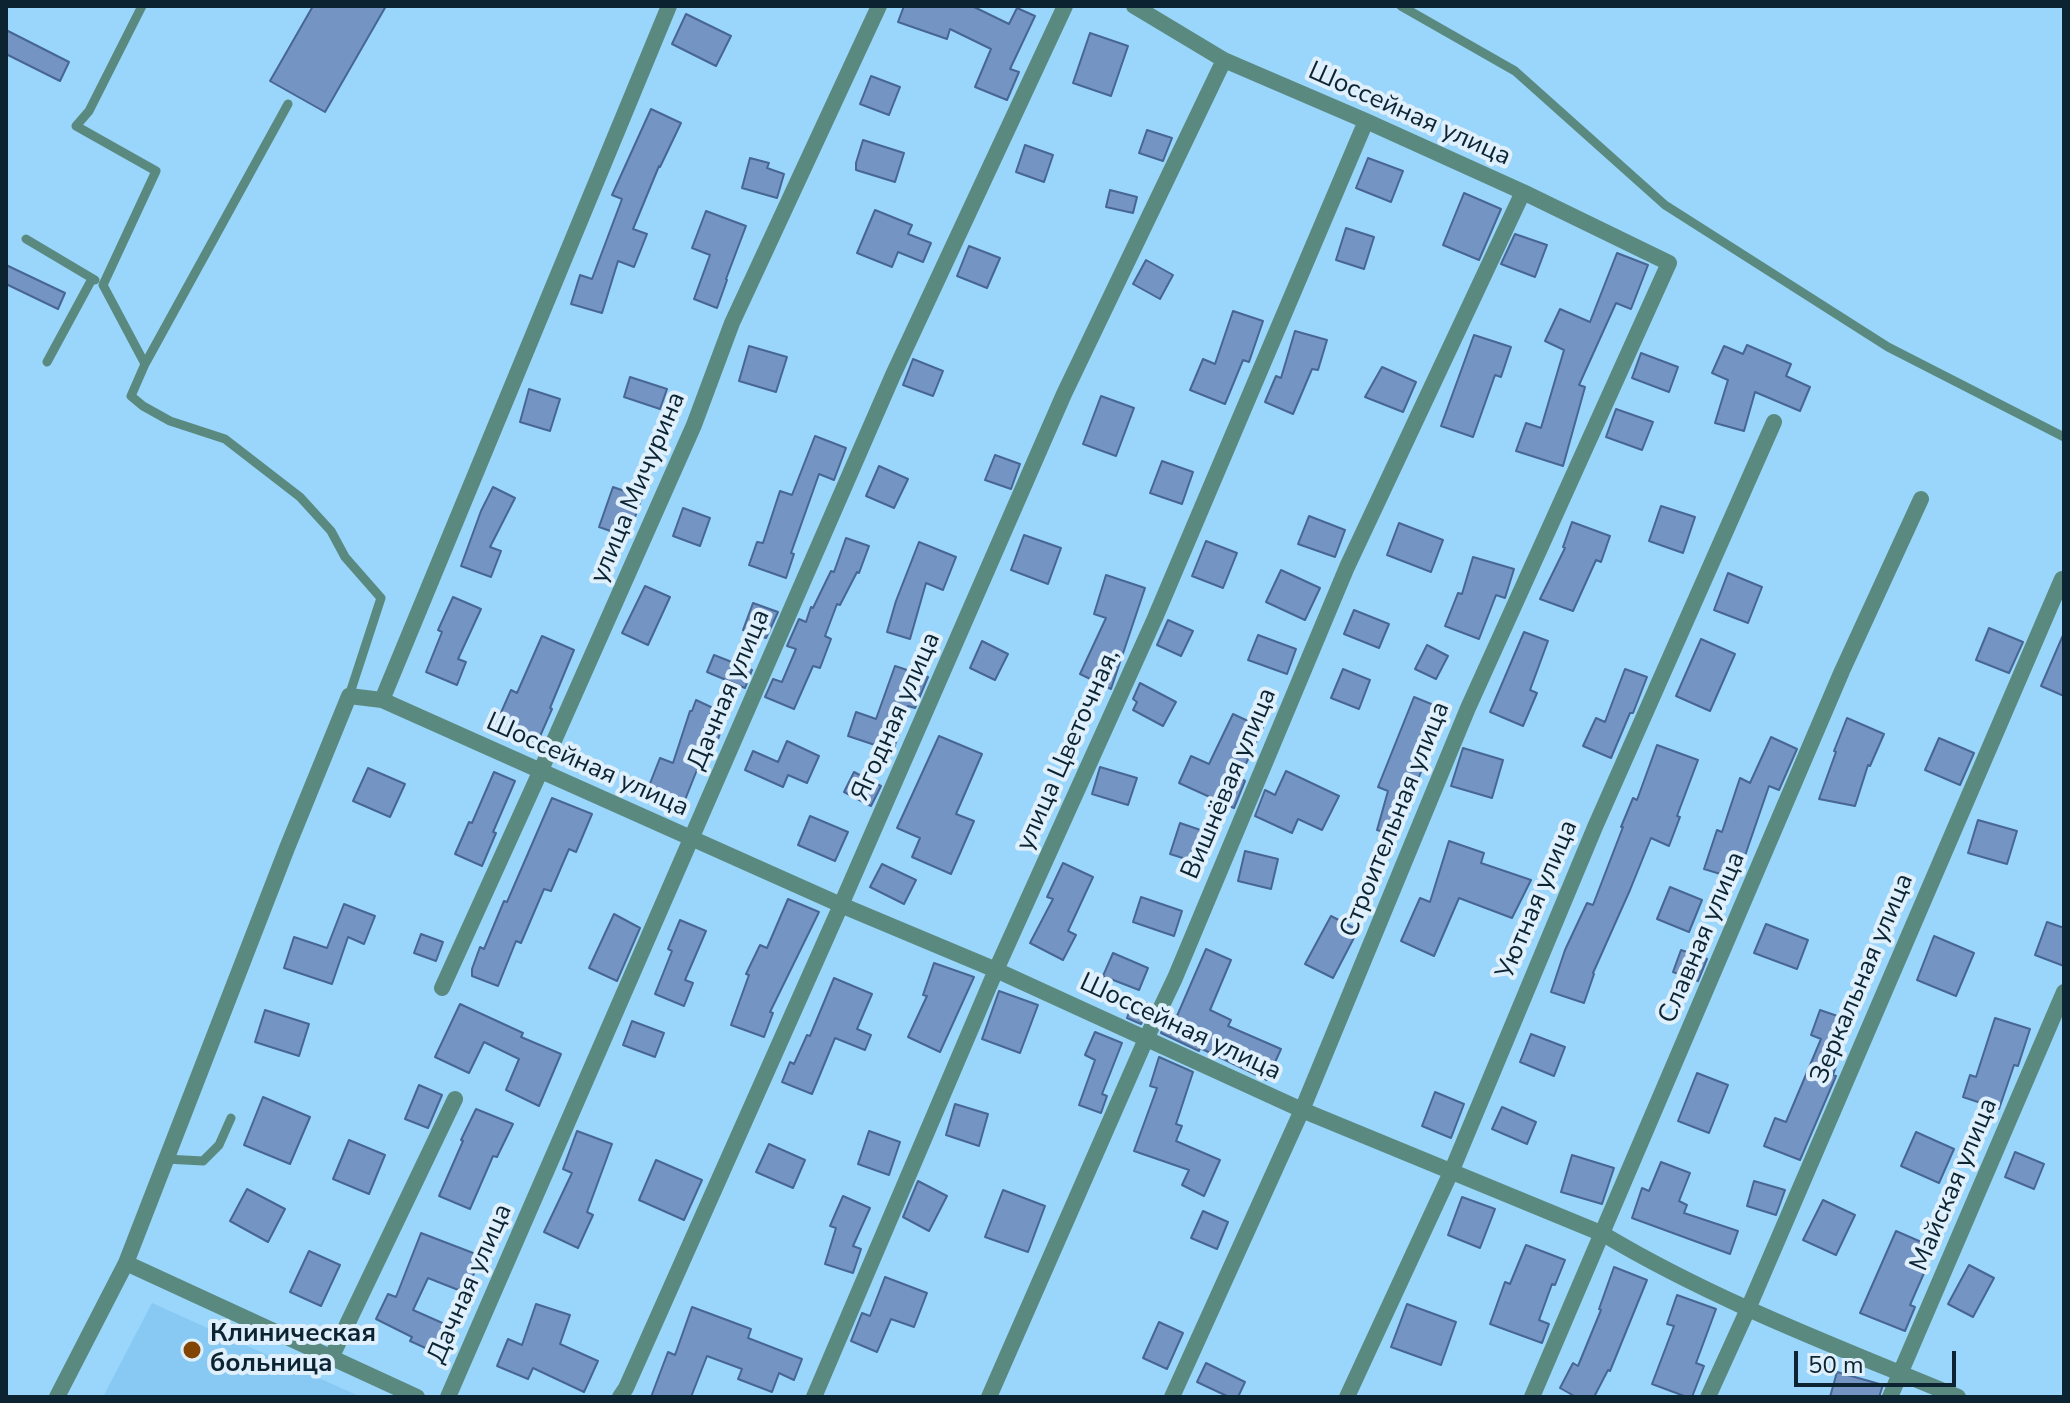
<!DOCTYPE html>
<html>
<head>
<meta charset="utf-8">
<style>
	body { margin:0 }
	#map { position:relative; width:2070px; height:1403px; overflow:hidden; background:#9ad5fb; font-family:"Nunito Sans",sans-serif }
	canvas { display:block }
	.frame { position:absolute; inset:0; border:8px solid #0c2432; pointer-events:none }
	.scale { position:absolute; left:1794px; top:1351px; width:162px; height:36px; box-sizing:border-box; border:4px solid #0c2432; border-top:0; padding-left:10px; font-size:24px; line-height:28px; white-space:nowrap; color:#0c2432; -webkit-text-stroke:6px #dff0fc; paint-order:stroke }
</style>
</head>
<body>
<div id="map">
<canvas width="2070" height="1403"></canvas>
<div class="frame"></div>
<div class="scale">50 m</div>
</div>
<script>
const context = document.querySelector('canvas').getContext('2d');
context.lineJoin = 'round';
function fill(path, color) { context.fillStyle = color; context.fill(path, 'evenodd'); }
function trace(path, color, width, dash) { context.strokeStyle = color; context.lineWidth = width; context.lineCap = dash ? 'butt' : 'round'; context.setLineDash(dash || []); context.stroke(path); }
function drawText(font, color, halo, rows, align = 'center') {
  context.font = font + ' "Nunito Sans",sans-serif'; context.lineWidth = 8; context.setLineDash([]); context.textBaseline = 'middle'; context.strokeStyle = halo; context.fillStyle = color; for (const [text, x, y, turn = 0] of rows) {
    context.save(); context.translate(x, y); context.rotate((+turn || 0) * Math.PI / 180); context.textAlign = isNaN(turn) ? turn : align; if (halo) context.strokeText(text, 0, 0); context.fillText(text, 0, 0); context.restore();
  }
}
const built = new Path2D(`
	M152,1303L361,1397H103Z`);
const building = new Path2D(`
	M313,6H386L325,112L270,81Z
	M904,6H972L1009,24L1017,8L1035,16L1010,69L1019,72L1007,100L975,87L991,49L950,29L947,39L898,22Z
	M686,14L731,36L716,66L672,44Z
	M6,30L69,62L60,81L6,54Z
	M1090,33L1128,46L1111,96L1073,83Z
	M871,76L900,87L889,115L860,104Z
	M651,109L681,123L660,167L659,166L633,229L647,234L634,267L618,261L602,313L571,304L580,275L592,279L622,199L612,195Z
	M1147,130L1172,138L1163,161L1139,153Z
	M863,140L904,153L895,182L856,170V163Z
	M1025,145L1053,155L1044,182L1016,172Z
	M750,158L769,163L767,168L784,174L777,198L742,188Z
	M1368,158L1403,171L1391,202L1356,188Z
	M1110,190L1137,197L1133,213L1106,207Z
	M1464,193L1501,209L1479,260L1443,245Z
	M875,210L912,225L908,234L931,243L923,262L898,252L892,267L857,253Z
	M706,211L746,226L726,279L727,280L717,308L694,299L710,255L692,248Z
	M1346,228L1374,237L1364,269L1336,260Z
	M1515,234L1547,245L1535,277L1501,264Z
	M969,246L1000,258L987,288L957,276Z
	M1617,253L1648,265L1631,309L1616,303L1579,385L1585,387L1563,466L1516,451L1526,423L1541,428L1564,350L1545,341L1560,309L1590,322Z
	M1146,260L1173,275L1160,299L1133,284Z
	M6,265L65,293L58,309L6,284Z
	M1233,311L1263,321L1249,362L1243,360L1225,404L1190,390L1203,359L1215,364Z
	M1295,331L1327,340L1318,370L1312,369L1293,414L1265,402L1276,376L1281,378Z
	M1474,335L1511,347L1501,377L1495,375L1473,437L1441,426Z
	M1747,345L1791,364L1786,376L1810,387L1800,411L1755,392L1744,431L1715,423L1728,380L1712,373L1724,346L1743,354Z
	M749,346L787,357L776,392L739,381Z
	M1641,353L1678,367L1669,392L1632,378Z
	M913,359L943,371L933,396L903,385Z
	M1382,367L1416,382L1403,412L1365,397Z
	M630,377L667,389L660,409L624,397Z
	M529,389L560,399L550,431L520,422Z
	M1101,396L1134,408L1116,456L1083,444Z
	M1616,409L1653,422L1642,450L1606,437Z
	M815,436L846,448L834,480L819,474L791,553L794,554L786,578L749,565L757,542L763,543L780,491L792,495Z
	M995,455L1020,464L1011,489L985,480Z
	M1162,461L1193,472L1182,504L1150,493Z
	M879,466L908,479L894,508L866,496Z
	M493,487L515,498L490,547L501,551L491,577L461,566L481,511Z
	M613,487L642,497L628,537L599,527Z
	M1661,506L1695,517L1683,553L1649,541Z
	M683,508L710,518L700,546L673,536Z
	M1309,516L1345,530L1335,557L1298,544Z
	M1572,522L1610,536L1601,562L1596,560L1573,611L1540,599L1565,548L1563,547Z
	M1399,523L1443,540L1431,572L1387,555Z
	M1024,535L1061,548L1048,584L1011,570Z
	M846,538L869,546L859,573L857,572L840,605L837,604L825,636L831,639L820,668L813,666L794,709L765,697L773,679L782,682L796,649L787,646L799,619L806,622L811,607L813,608L831,571L834,572Z
	M1206,541L1237,553L1223,588L1192,576Z
	M919,542L956,557L943,590L926,583L910,639L887,632L896,601Z
	M1473,557L1514,569L1505,598L1496,595L1479,639L1445,626L1458,593L1462,594Z
	M1281,570L1320,588L1305,620L1266,602Z
	M1728,573L1762,587L1748,623L1714,610Z
	M1106,575L1145,588L1111,689L1080,674L1106,618L1094,614Z
	M645,586L670,597L648,645L622,633Z
	M453,597L481,609L458,659L466,662L457,685L426,672L442,632L438,630Z
	M753,603L778,612L766,638L743,630Z
	M1354,610L1389,624L1379,648L1344,634Z
	M1168,620L1193,631L1181,656L1157,645Z
	M1989,628L2023,642L2009,673L1976,660Z
	M1524,632L1548,641L1530,690L1537,693L1523,726L1490,712Z
	M2064,633V696L2041,686Z
	M1258,635L1296,649L1287,674L1248,660Z
	M542,636L574,650L550,708L552,709L537,743L496,724L511,690L517,693Z
	M1701,639L1735,654L1710,711L1676,696Z
	M982,641L1008,654L995,680L970,668Z
	M1427,645L1448,656L1436,679L1415,669Z
	M714,655L752,670L745,688L707,672Z
	M895,666L928,677L915,708L908,706L893,751L848,736L856,712L876,719Z
	M1343,669L1370,680L1359,709L1331,698Z
	M1625,669L1647,677L1633,713H1630L1611,758L1583,746L1596,718L1605,722Z
	M1140,683L1176,702L1163,726L1133,710L1137,702L1133,699Z
	M1414,697L1446,710L1404,814L1398,836L1377,830L1388,791L1378,787Z
	M696,700L713,708L709,717L724,722L716,745L708,742L683,805L647,791L660,758L673,763L690,711H692Z
	M1233,714L1263,728L1239,778L1245,781L1234,808L1179,783L1191,756L1209,764Z
	M1847,718L1884,734L1870,766L1868,765L1855,806L1819,799L1836,752L1834,751Z
	M939,736L982,754L956,814L974,821L951,874L912,857L920,838L897,828Z
	M1771,737L1797,749L1779,790L1769,786L1737,879L1704,869L1717,830L1722,832L1740,778L1750,783Z
	M1939,738L1974,753L1960,785L1925,770Z
	M787,741L819,756L807,783L788,775L783,787L745,770L753,751L778,762Z
	M1657,745L1698,760L1677,816L1680,817L1669,846L1651,838L1630,890L1593,973L1594,974L1584,1003L1551,992L1565,950L1587,903L1593,905L1623,827H1621L1633,798L1637,800Z
	M1463,748L1503,760L1492,798L1451,786Z
	M1100,767L1137,778L1128,805L1092,794Z
	M368,768L405,784L390,817L353,801Z
	M1286,771L1339,796L1322,830L1298,819L1292,833L1255,816L1265,790L1275,795Z
	M494,772L515,781L493,832L496,833L482,866L455,854L469,822L472,823Z
	M854,772L881,786L871,806L844,792Z
	M552,798L592,814L576,852L569,849L551,891L544,889L521,943L516,941L498,986L472,976V969L480,947L484,949L504,901L507,902Z
	M810,816L848,832L835,861L798,845Z
	M1978,820L2017,831L2007,864L1968,853Z
	M1180,823L1212,834L1202,864L1170,854Z
	M1449,841L1484,853L1481,863L1531,880L1512,918L1459,898L1434,956L1401,941L1420,898L1430,902Z
	M1245,851L1278,859L1271,889L1238,881Z
	M1063,863L1093,877L1068,931L1076,935L1063,960L1030,943L1053,899L1047,897Z
	M882,864L916,880L904,904L870,887Z
	M1670,887L1702,900L1689,932L1657,919Z
	M1141,897L1182,911L1174,936L1133,922Z
	M788,899L819,912L770,1012L773,1013L764,1037L731,1025L749,975L746,974L760,945L767,948Z
	M344,904L375,916L364,944L348,937L332,984L284,968L294,937L327,948Z
	M614,914L640,928L617,981L589,968Z
	M1331,916L1358,930L1333,978L1305,964Z
	M680,920L706,931L685,980L693,983L684,1006L655,994L672,951L668,949Z
	M2047,922L2064,928V966L2035,955Z
	M1766,924L1808,940L1797,969L1754,953Z
	M421,934L443,942L436,961L414,953Z
	M1934,936L1974,953L1956,996L1917,980Z
	M1206,949L1231,960L1210,1010L1231,1020L1228,1026L1281,1049L1267,1080L1200,1048L1199,1051L1161,1033L1170,1014L1177,1016Z
	M1681,950L1707,959L1698,981L1673,972Z
	M1113,953L1148,968L1139,990L1103,976Z
	M934,963L974,977L940,1052L908,1037L927,996L923,995Z
	M834,978L872,994L857,1029L871,1035L865,1050L835,1038L812,1094L782,1082L790,1062L794,1064L807,1035L810,1036Z
	M999,991L1038,1005L1020,1053L982,1039Z
	M1134,999L1150,1005L1141,1024L1127,1018Z
	M460,1004L523,1033L521,1037L561,1054L539,1106L506,1090L519,1059L484,1042L469,1073L435,1057Z
	M265,1010L309,1024L299,1056L255,1042Z
	M1820,1010L1852,1021L1833,1075L1836,1076L1800,1160L1764,1146L1775,1118L1786,1122L1821,1039L1811,1035Z
	M1995,1018L2030,1029L2018,1066L2014,1065L1999,1109L1963,1097L1970,1075L1976,1077Z
	M632,1021L664,1033L655,1057L623,1045Z
	M1095,1032L1122,1043L1102,1094L1107,1096L1101,1113L1079,1105L1095,1060L1085,1055Z
	M1531,1034L1565,1047L1554,1076L1520,1062Z
	M1159,1057L1193,1072L1176,1124L1182,1126L1176,1141L1220,1160L1204,1196L1182,1185L1189,1170L1134,1151L1157,1088L1150,1086Z
	M1697,1073L1728,1085L1709,1133L1678,1121Z
	M419,1085L442,1095L428,1128L405,1119Z
	M1435,1092L1464,1104L1451,1138L1422,1126Z
	M263,1097L310,1117L290,1164L244,1145Z
	M955,1104L988,1114L979,1146L946,1135Z
	M1502,1107L1536,1122L1527,1144L1492,1129Z
	M476,1109L513,1124L497,1157L493,1156L470,1209L439,1196L463,1141L461,1140Z
	M577,1131L612,1144L587,1212L593,1215L578,1248L544,1232L572,1173L563,1169Z
	M869,1131L900,1142L889,1175L858,1164Z
	M1916,1132L1954,1149L1939,1183L1901,1166Z
	M349,1140L385,1155L369,1194L333,1179Z
	M769,1144L805,1160L793,1188L756,1172Z
	M2015,1152L2044,1164L2034,1189L2005,1177Z
	M1572,1155L1614,1168L1602,1204L1561,1192Z
	M656,1160L702,1180L684,1220L639,1200Z
	M1661,1162L1690,1173L1679,1201L1687,1205L1684,1213L1738,1231L1730,1254L1632,1218L1642,1188L1649,1191Z
	M918,1181L947,1196L929,1231L903,1217Z
	M1754,1181L1785,1190L1776,1215L1747,1206Z
	M247,1189L285,1209L268,1242L230,1221Z
	M1003,1190L1045,1206L1028,1252L985,1237Z
	M843,1196L870,1208L853,1246L861,1249L853,1273L825,1264L836,1228L830,1226Z
	M1462,1197L1495,1209L1480,1248L1448,1235Z
	M1823,1200L1855,1215L1836,1255L1803,1240Z
	M1203,1211L1228,1222L1217,1249L1191,1238Z
	M1896,1231L1935,1248L1910,1305L1915,1307L1905,1331L1860,1313Z
	M421,1233L481,1256L466,1293L428,1278L413,1310L456,1329L443,1356L410,1341L412,1337L376,1319L388,1294L396,1297Z
	M1526,1245L1565,1260L1555,1285L1552,1284L1539,1320L1549,1324L1542,1343L1490,1324L1505,1282L1510,1284Z
	M309,1251L340,1265L321,1306L290,1292Z
	M1969,1265L1994,1278L1973,1317L1948,1304Z
	M1614,1267L1647,1280L1610,1371L1608,1370L1594,1397H1576L1560,1388L1573,1363L1578,1366L1601,1310L1599,1309Z
	M885,1277L927,1293L914,1327L891,1319L877,1352L851,1341L862,1313L870,1316Z
	M1677,1295L1716,1309L1696,1363L1704,1366L1692,1397H1687L1652,1384L1674,1326L1667,1324Z
	M536,1304L570,1315L560,1344L598,1361L584,1392L533,1368L528,1379L497,1366L508,1339L522,1345Z
	M1407,1304L1456,1322L1441,1365L1391,1347Z
	M692,1307L751,1329L748,1338L802,1359L794,1380L779,1373L772,1392L738,1379L742,1369L707,1356L691,1397H651L668,1352L675,1355Z
	M1159,1322L1183,1333L1167,1369L1143,1358Z
	M1206,1363L1245,1382L1238,1397H1229L1197,1382Z
	M1837,1372L1883,1385L1879,1397H1830Z`);
const service = new Path2D(`
	M142,6L89,111L76,126L156,171L103,285L145,364L131,396L143,406L170,421L225,439L300,497L331,531L345,557L381,598L349,696
	M1401,6L1515,71L1665,205L1888,347L2064,437
	M26,239L95,280
	M47,362L92,279
	M145,364L288,104
	M166,1159L203,1161L219,1145L231,1118`);
const minor = new Path2D(`
	M1134,6L1224,60L1366,121L1523,192L1669,263L1468,708L1302,1110L1172,1397
	M382,700L669,6
	M442,988L541,770L694,425L732,323L879,6
	M126,1263L417,1397
	M331,1358L455,1099
	M57,1397L126,1263L287,848L349,696L382,700L841,905L996,970L1302,1110L1603,1234C1715,1301 1838,1347 1958,1397
	M448,1397L893,375L1065,6
	M620,1397L626,1388L841,905L1064,394L1224,60
	M814,1397L996,970L1155,618L1366,121
	M989,1397L1146,1039L1175,978L1347,567L1523,192
	M1347,1397L1452,1170L1595,827L1774,422
	M1532,1397L1842,671L1921,499
	M1708,1397L1748,1309L2062,579
	M1890,1397L2064,992`);
const markers = [
	[192,1350,10,"#834504"]
];
const streetNames = [
	["Шоссейная улица",1409,115,24],
	["улица Мичурина",639,488,-67],
	["Дачная улица",730,690,-67],
	["Ягодная улица",897,717,-66],
	["улица Цветочная,",1069,750,-66],
	["Шоссейная улица",587,766,24],
	["Вишнёвая улица",1230,784,-67],
	["Строительная улица",1396,820,-68],
	["Уютная улица",1538,900,-67],
	["Славная улица",1703,938,-67],
	["Зеркальная улица",1863,979,-67],
	["Шоссейная улица",1180,1028,25],
	["Майская улица",1955,1185,-67],
	["Дачная улица",471,1284,-66]
];
const poiNames = [
	["Клиническая",210,1335],
	["больница",210,1365]
];
fill(built, '#87c9f3');
fill(building, '#7495c4');
trace(building, '#476692', 2);
trace(service, '#5a8a7f', 9);
trace(minor, '#5a8a7f', 16);
for (const [x, y, r, color] of markers) { const dot = new Path2D(); dot.arc(x, y, r, 0, 2 * Math.PI); context.fillStyle = color; context.fill(dot); trace(dot, '#dff0fc', 3); }
drawText('26px', '#0c2432', '#dff0fc', streetNames);
drawText('bold 26px', '#0c2432', '#dff0fc', poiNames, 'left');
</script>
</body>
</html>
